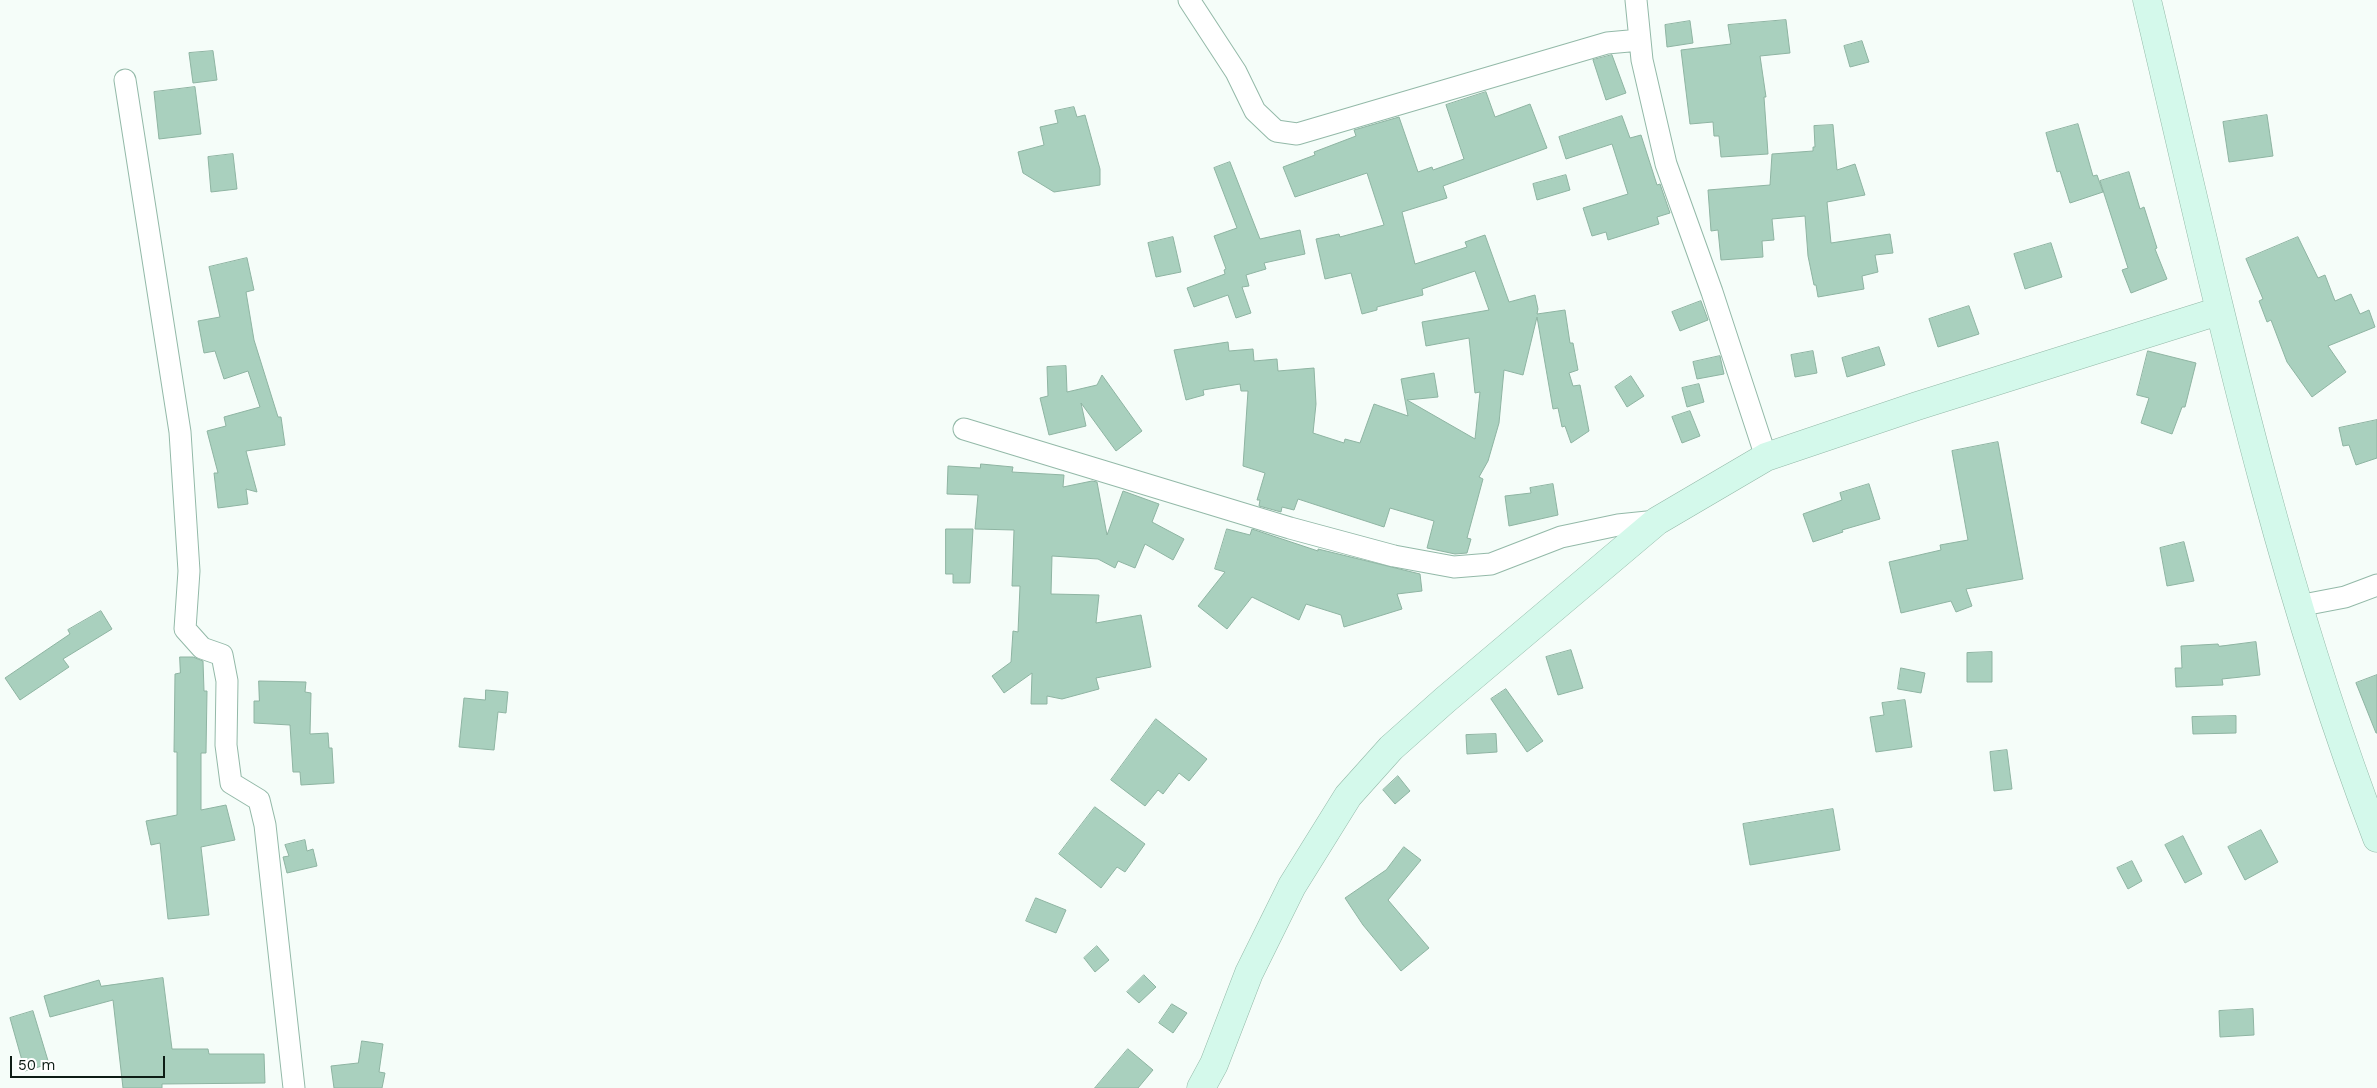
<!DOCTYPE html>
<html>
<head>
<meta charset="utf-8">
<style>
	body { margin:0 }
	#map { position:relative; width:2377px; height:1088px; overflow:hidden; background:#f5fdf9; font-family:"Work Sans",sans-serif }
	canvas { display:block }
	.scale { position:absolute; left:10px; top:1056px; width:155px; height:22px; box-sizing:border-box; border:2px solid #0d1c15; border-top:0; padding-left:6px; font-size:15px; line-height:18px; white-space:nowrap; color:#0d1c15; -webkit-text-stroke:4px #fff; paint-order:stroke }
</style>
</head>
<body>
<div id="map">
<canvas width="2377" height="1088"></canvas>
<div class="scale">50 m</div>
</div>
<script>
const context = document.querySelector('canvas').getContext('2d');
context.lineJoin = 'round';
function fill(path, color) { context.fillStyle = color; context.fill(path, 'evenodd'); }
function trace(path, color, width, dash) { context.strokeStyle = color; context.lineWidth = width; context.lineCap = dash ? 'butt' : 'round'; context.setLineDash(dash || []); context.stroke(path); }
const building = new Path2D(`
	M1786,20L1790,53L1760,56L1766,97H1764L1768,154L1721,157L1719,136H1714L1713,122L1690,124L1681,50L1731,44L1728,25Z
	M1690,21L1693,43L1667,47L1665,25Z
	M1862,41L1869,62L1850,67L1844,46Z
	M213,51L217,80L193,83L189,53Z
	M1612,55L1626,93L1606,100L1593,60Z
	M195,87L201,134L159,139L154,92Z
	M1486,92L1495,117L1530,104L1547,148L1443,186L1447,198L1402,212L1415,264L1467,247L1465,242L1485,235L1509,302L1535,295L1538,309L1537,314L1565,310L1570,343H1573L1578,370L1569,373L1573,386L1580,385L1589,431L1571,443L1565,426L1562,427L1558,408L1553,409L1537,317L1523,375L1504,370L1499,423L1488,461L1479,477L1483,479L1467,538L1471,539L1467,553L1455,554L1427,548L1434,521L1390,508L1384,527L1298,499L1294,510L1282,507L1281,512L1259,506L1260,500H1257L1265,473L1243,466L1248,391H1241L1240,384L1203,390L1204,395L1186,400L1174,350L1228,342L1229,351L1253,349L1254,361L1277,359L1278,371L1314,368L1316,404L1313,433L1344,443L1345,439L1360,443L1374,404L1408,416L1401,379L1434,373L1438,397L1407,400L1475,439L1480,392L1475,393L1469,338L1426,346L1422,322L1489,310L1475,271L1422,289L1423,295L1377,307V310L1362,314L1351,273L1325,279L1316,239L1339,234L1340,237L1384,225L1367,173L1295,197L1283,167L1315,155L1314,152L1356,136L1354,130L1399,117L1418,172L1432,167L1433,170L1464,159L1446,105Z
	M1074,107L1077,117L1085,115L1100,169V185L1054,192L1023,173L1018,152L1044,145L1040,127L1058,123L1055,111Z
	M2267,115L2273,156L2229,162L2223,122Z
	M1622,116L1630,138L1641,135L1657,185L1660,184L1670,213L1657,217L1659,224L1608,240L1606,232L1592,236L1583,208L1628,194L1612,144L1566,159L1559,137Z
	M2078,124L2093,176L2097,175L2103,192L2070,203L2060,171L2057,172L2046,133Z
	M1833,125L1837,170L1855,164L1865,195L1827,202L1831,243L1890,234L1893,253L1875,255L1878,272L1862,276L1864,289L1818,297L1816,285H1814L1808,256L1805,216L1772,219L1774,240L1762,241L1763,257L1721,260L1718,230L1711,231L1708,190L1770,185L1772,154L1813,151V147H1815L1814,126Z
	M233,154L237,189L211,192L208,157Z
	M1230,162L1260,239L1300,230L1305,254L1264,263L1266,269L1246,275L1249,286L1242,287L1251,313L1236,318L1228,295L1194,307L1187,288L1225,274L1224,270L1226,269L1214,236L1237,228L1214,168Z
	M2129,172L2140,209L2144,207L2157,248L2155,249L2167,279L2131,293L2122,270L2128,268L2100,181Z
	M1566,175L1570,190L1537,200L1533,184Z
	M1173,237L1181,272L1156,277L1148,243Z
	M2298,237L2318,278L2325,275L2335,301L2351,294L2360,314L2369,310L2375,327L2328,346L2346,372L2312,397L2287,362L2271,320L2267,322L2259,301L2263,299L2246,259Z
	M2051,243L2062,277L2025,289L2014,254Z
	M247,258L254,290L246,292L254,340L278,417H281L285,445L246,451L257,492L246,489L248,504L218,508L214,473H218L207,431L226,426L224,417L260,407L248,371L224,379L215,351L204,353L198,321L220,317L209,267Z
	M1701,301L1708,320L1680,331L1672,312Z
	M1969,306L1979,334L1938,347L1929,319Z
	M1879,347L1885,365L1847,377L1842,358Z
	M1813,351L1817,373L1795,377L1791,355Z
	M2148,351L2196,363L2185,407H2182L2172,434L2141,423L2149,398L2137,395Z
	M1720,356L1724,374L1697,379L1693,362Z
	M1066,366L1067,392L1097,385L1102,375L1142,431L1116,451L1081,403L1086,426L1049,435L1040,398L1048,396L1047,367Z
	M1631,376L1644,396L1627,407L1615,387Z
	M1699,384L1704,402L1687,407L1682,388Z
	M1690,411L1700,436L1682,443L1672,417Z
	M2377,420V458L2356,465L2349,445L2343,446L2339,428Z
	M1998,442L2023,579L1966,589L1972,606L1956,612L1951,601L1901,613L1889,562L1941,550L1940,545L1968,540L1952,451Z
	M981,464L1013,467L1012,472L1064,475L1063,487L1092,481L1097,482L1107,535L1123,491L1159,504L1152,522L1184,539L1173,560L1145,544L1135,568L1118,561L1115,568L1098,559L1052,556L1051,594L1099,595L1096,623L1141,615L1151,667L1096,678L1099,689L1062,699L1047,696V704H1031L1032,673L1004,693L992,676L1011,662L1013,631L1018,632L1020,586H1012L1014,530L975,529L978,495L947,494L948,466L980,468Z
	M1553,484L1558,515L1509,526L1505,496L1531,493L1530,488Z
	M1869,484L1880,519L1842,530L1843,532L1813,542L1803,514L1842,500L1840,493Z
	M946,529H973L970,583H953V574H946Z
	M1227,529L1250,535L1252,529L1318,551V549L1420,574L1422,591L1397,594L1402,609L1344,627L1341,615L1306,604L1299,620L1252,597L1227,629L1198,606L1225,572L1215,569Z
	M2184,542L2194,581L2167,586L2160,548Z
	M101,611L112,629L63,659L69,667L20,700L5,678L70,634L68,630Z
	M2256,642L2260,675L2222,679L2223,685L2176,687L2175,668H2182L2181,646L2218,644L2219,646Z
	M1571,650L1583,688L1558,695L1546,657Z
	M1992,652V682H1967V653Z
	M180,657H193L203,661L204,691H207L206,753H201V810L226,805L235,840L201,847L209,915L168,919L160,843L151,845L146,821L177,815V752H174L175,674L180,673Z
	M1901,668L1925,673L1921,693L1898,689Z
	M2377,675V733H2376L2356,683Z
	M259,681L306,682L305,692L311,693L310,734L328,733L329,748H332L334,783L301,785L300,772H293L290,725L254,723V701H259Z
	M1506,689L1543,741L1527,752L1491,699Z
	M486,690L508,692L506,713L498,712L494,750L459,747L464,698L485,700Z
	M1905,700L1912,747L1876,752L1870,717L1884,715L1882,703Z
	M2236,716V733L2193,734L2192,717Z
	M1156,719L1207,759L1189,781L1179,773L1163,794L1158,790L1145,806L1111,780Z
	M1496,734L1497,752L1467,754L1466,735Z
	M2007,750L2012,789L1994,791L1990,752Z
	M1398,776L1410,791L1395,804L1383,790Z
	M1095,807L1145,844L1125,872L1117,867L1101,888L1059,854Z
	M1833,809L1840,850L1750,865L1743,824Z
	M2261,830L2278,862L2245,880L2228,847Z
	M2183,836L2202,874L2185,883L2165,845Z
	M305,840L307,851L313,849L317,866L287,873L283,857L289,856L285,845Z
	M1404,847L1421,860L1388,900L1429,948L1401,971L1363,925L1345,898L1386,870Z
	M2132,861L2142,881L2128,889L2117,868Z
	M1036,898L1066,910L1056,933L1026,921Z
	M1097,946L1109,960L1095,972L1084,958Z
	M1144,975L1156,987L1139,1003L1127,992Z
	M163,978L172,1049H208L209,1054H264L265,1083L162,1084V1088H123L113,1000L50,1017L44,996L99,980L101,986Z
	M1172,1004L1187,1013L1173,1033L1159,1023Z
	M2253,1009L2254,1035L2220,1037L2219,1011Z
	M33,1011L49,1064L25,1071L10,1018Z
	M362,1041L383,1044L379,1072L385,1073L382,1088H334L331,1066L358,1063Z
	M1128,1049L1153,1070L1138,1088H1095Z`);
const street = new Path2D(`
	M1189,0L1236,72L1255,111L1276,131L1297,134L1607,43L1640,40
	M1636,0L1642,60L1666,164L1712,292L1766,457
	M125,80L180,432L189,571L185,629L202,648L222,655L227,681L226,745L231,783L259,800L265,825L294,1088
	M964,429L1290,528L1394,556L1454,567L1491,564L1561,537L1618,525L1657,521
	M2298,606L2345,597L2377,585`);
const secondary = new Path2D(`
	M2147,0C2214,283 2273,567 2377,838
	M1201,1088L1214,1064L1249,973L1292,886L1348,796L1391,748L1445,700L1657,521L1766,457L1917,406L2219,311`);
fill(building, '#a9d0be');
trace(building, '#8eb4a2', 1);
trace(street, '#93b9a8', 23);
trace(secondary, '#93b9a8', 29);
trace(street, '#fff', 21);
trace(secondary, '#d4f9eb', 28);
</script>
</body>
</html>
